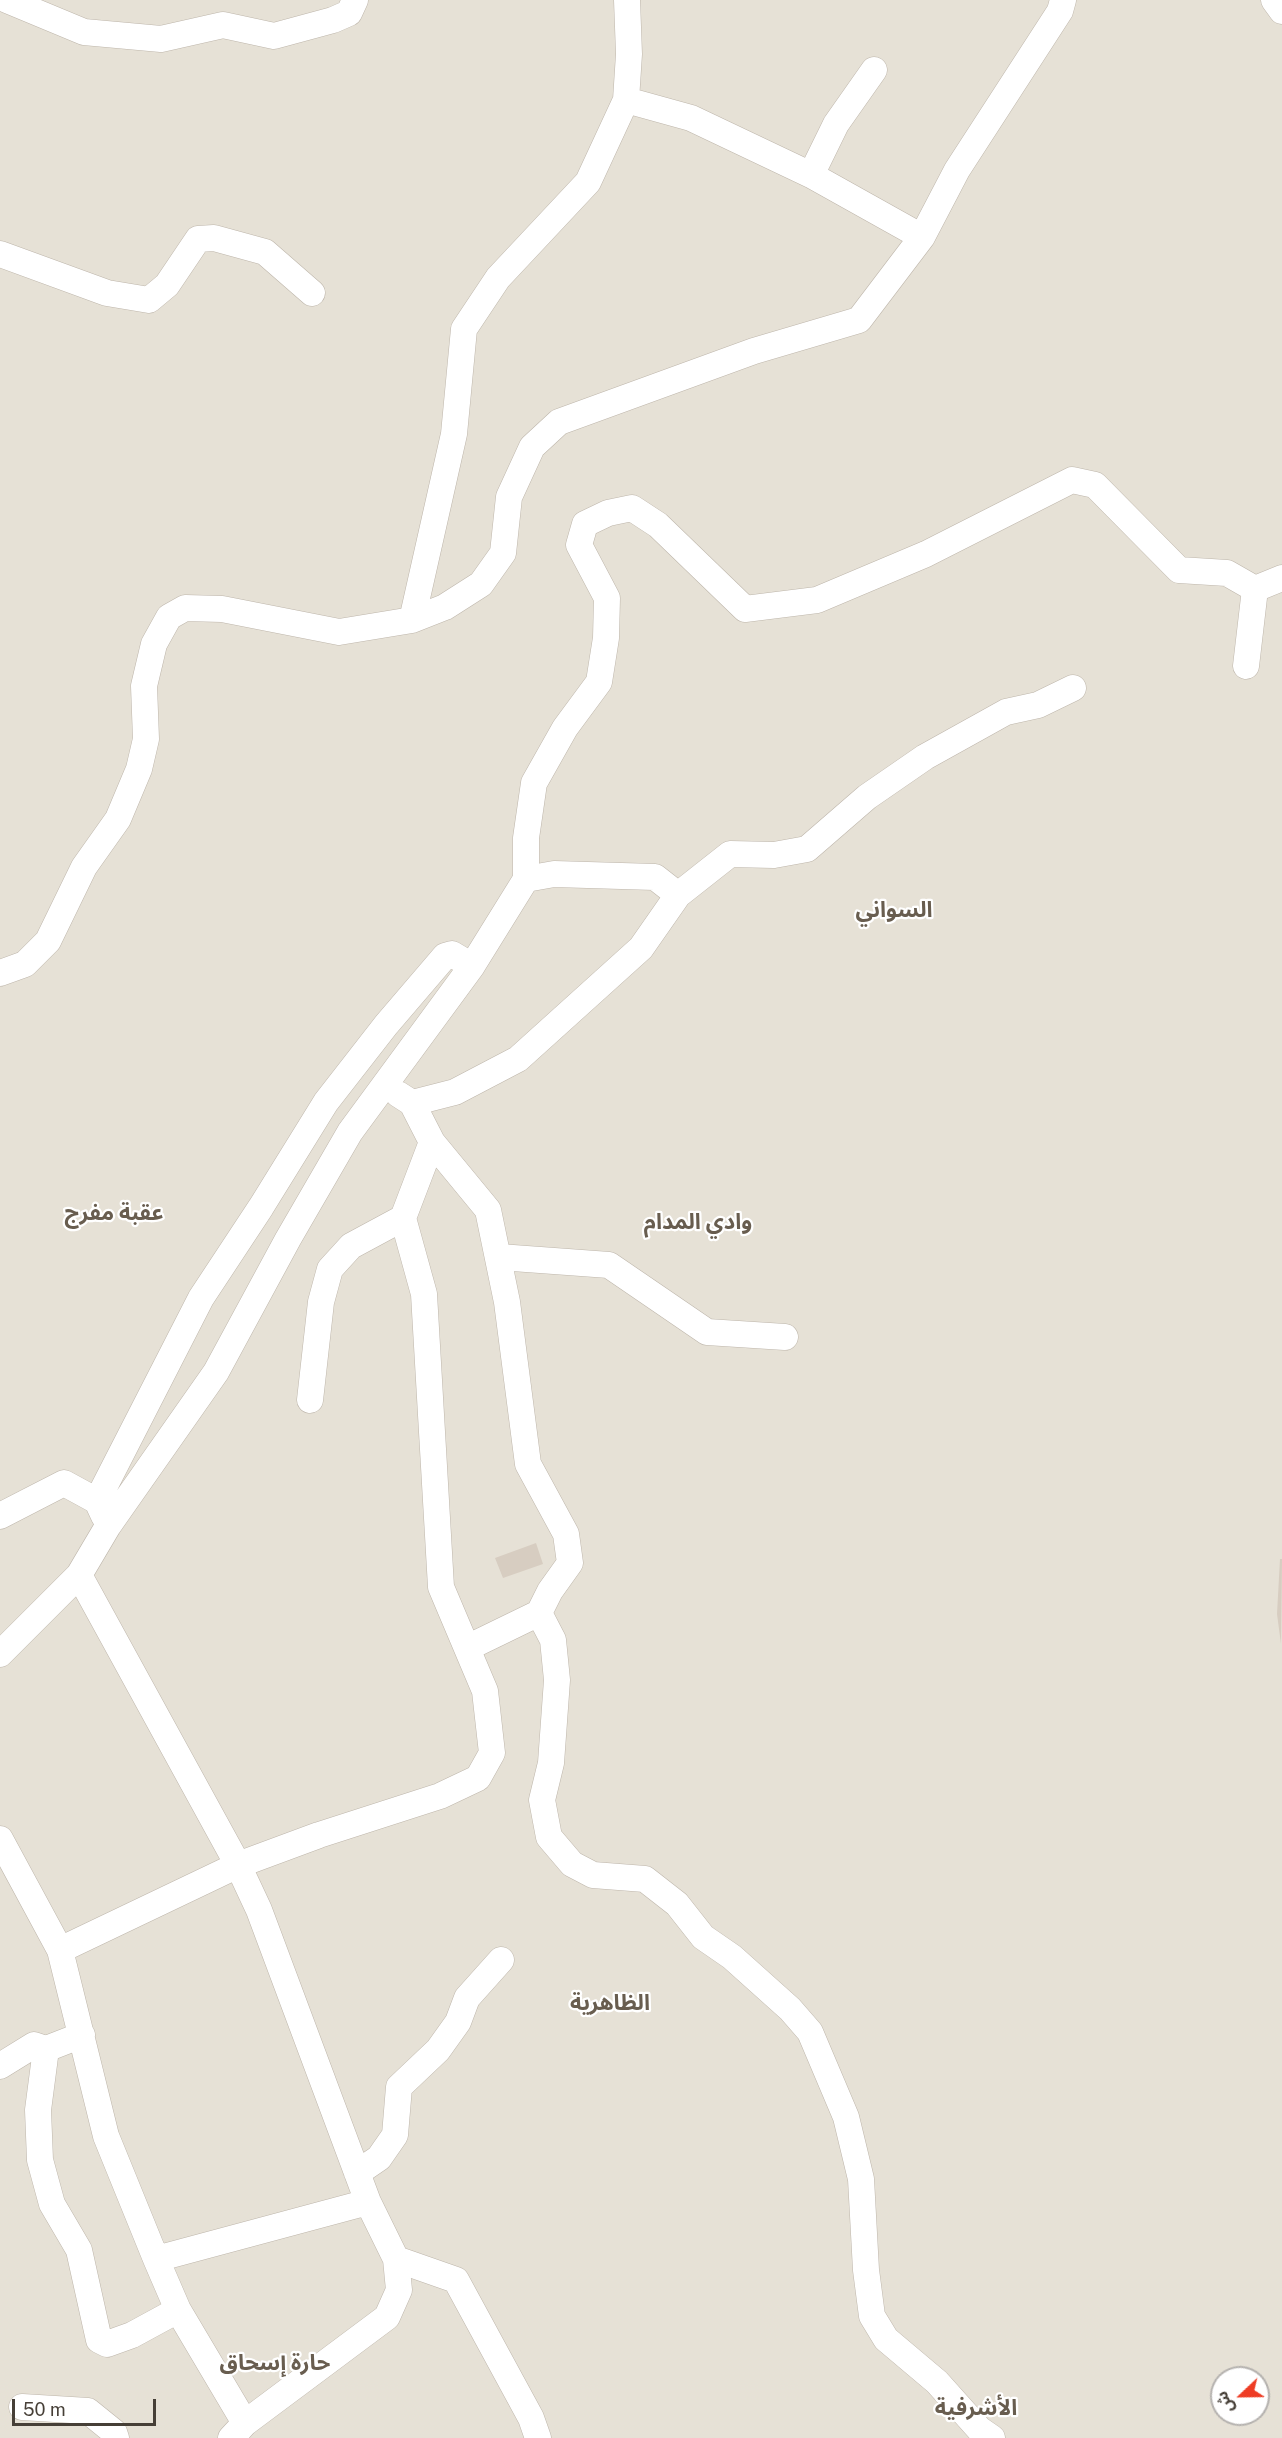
<!DOCTYPE html>
<html>
<head>
<meta charset="utf-8">
<style>
	body { margin:0 }
	#map { position:relative; width:1282px; height:2438px; overflow:hidden; background:#f3efe8; font-family:"Public Sans","Noto Sans Arabic",sans-serif }
	canvas { display:block }
	.north { position:absolute; left:1210px; top:2366px; width:60px; height:60px; box-sizing:border-box; background:#fff; border:2px solid #b5b2af; border-radius:50%; rotate:248deg; font-size:16px; font-weight:700; line-height:24px; text-align:center; color:#463f37 }
	.north::after { content:''; display:block; margin:auto; width:21px; height:27px; background:#ee3c24; clip-path:polygon(50% 0,100% 100%,50% 72%,0 100%) }
	.scale { position:absolute; left:12px; top:2399px; width:144px; height:27px; box-sizing:border-box; border:3px solid #463f37; border-top:0; padding-left:8px; font-size:18px; line-height:21px; white-space:nowrap; color:#463f37; -webkit-text-stroke:4px #fff; paint-order:stroke }
</style>
</head>
<body>
<div id="map">
<canvas width="1282" height="2438"></canvas>
<div class="north">ش</div>
<div class="scale">50 m</div>
</div>
<script>
const context = document.querySelector('canvas').getContext('2d');
context.lineJoin = 'round';
function fill(path, color) { context.fillStyle = color; context.fill(path, 'evenodd'); }
function trace(path, color, width, dash) { context.strokeStyle = color; context.lineWidth = width; context.lineCap = dash ? 'butt' : 'round'; context.setLineDash(dash || []); context.stroke(path); }
function drawText(font, color, halo, rows, align = 'center') {
  context.font = font + ' "Public Sans","Noto Sans Arabic",sans-serif'; context.lineWidth = 4.5; context.setLineDash([]); context.textBaseline = 'middle'; context.strokeStyle = halo; context.fillStyle = color; for (const [text, x, y, turn = 0] of rows) {
    context.save(); context.translate(x, y); context.rotate((+turn || 0) * Math.PI / 180); context.textAlign = isNaN(turn) ? turn : align; if (halo) context.strokeText(text, 0, 0); context.fillText(text, 0, 0); context.restore();
  }
}
const residential = new Path2D(`
	M0,0H1282V2438H0ZM1222,2378H1258V2414H1222Z`);
const building = new Path2D(`
	M536,1543L543,1564L503,1578L495,1558Z
	M1280,1559H1282L1281,1644L1277,1614Z`);
const minor = new Path2D(`
	M7,0L84,32L161,39L223,25L274,36L333,20L349,13L355,0
	M1274,0L1282,11
	M626,100L691,118L811,175L922,237
	M811,175L836,124L874,70
	M0,254L107,293L149,300L167,285L198,239L214,238L265,252L312,293
	M412,620L454,434L464,329L498,278L588,182L626,100L629,54L627,0
	M1246,666L1255,589
	M678,895L655,877L554,874L526,879V838L534,783L565,728L599,682L606,638L607,598L579,545L585,524L608,513L632,508L658,525L745,609L817,600L926,554L1072,480L1095,485L1179,570L1227,573L1255,589L1282,578
	M0,973L25,964L48,941L84,867L118,819L139,769L146,739L144,686L154,644L169,617L185,608L222,609L339,632L412,620L445,607L481,584L503,553L509,497L532,447L559,422L754,351L859,320L922,237L957,170L1060,11L1063,0
	M398,1094L412,1103L432,1142L488,1210L507,1302L528,1464L566,1534L570,1563L550,1591L539,1613L467,1648
	M412,1103L455,1092L518,1059L641,948L678,895L730,854L774,855L807,849L867,797L925,757L1006,712L1038,705L1073,688
	M499,1257L609,1265L707,1332L785,1337
	M310,1400L321,1302L330,1269L351,1246L403,1218
	M97,1501L201,1298L261,1207L326,1102L386,1025L445,956L452,954L472,966
	M0,1516L64,1483L97,1501L104,1516
	M79,1575L238,1865L259,1910L368,2202L396,2259L456,2280L531,2418L538,2438
	M539,1613L553,1640L557,1680L551,1763L542,1800L549,1837L572,1864L593,1875L645,1879L677,1904L703,1937L732,1957L790,2009L810,2032L846,2117L861,2179L866,2270L872,2316L886,2339L937,2382L979,2429L992,2438
	M0,1654L79,1575L108,1526L216,1372L288,1239L350,1132L472,966L526,879
	M0,1839L60,1950L106,2136L156,2259L178,2310L245,2423
	M60,1950L238,1865L319,1835L440,1796L478,1778L492,1753L485,1691L441,1587L424,1294L403,1218L432,1142
	M82,2035L46,2049L38,2110L40,2160L52,2204L79,2250L99,2340L107,2344L132,2335L178,2310
	M0,2066L34,2045L46,2049
	M357,2173L379,2158L395,2135L399,2087L438,2050L458,2022L467,1998L501,1960
	M156,2259L368,2202
	M22,2407L88,2411L114,2432L116,2438
	M231,2438L245,2423L387,2317L399,2290L396,2259`);
const districtNames = [
	["السواني",894,910],
	["عقبة مفرج",114,1213],
	["وادي المدام",698,1222],
	["الظاهرية",610,2003],
	["حارة إسحاق",275,2363],
	["الأشرفية",976,2408]
];
fill(residential, '#e6e1d6');
fill(building, '#d7cdc1');
trace(minor, '#beb6ab', 27);
trace(minor, '#fff', 26);
drawText('bold 22px', '#685d4f', '#fff', districtNames);
</script>
</body>
</html>
